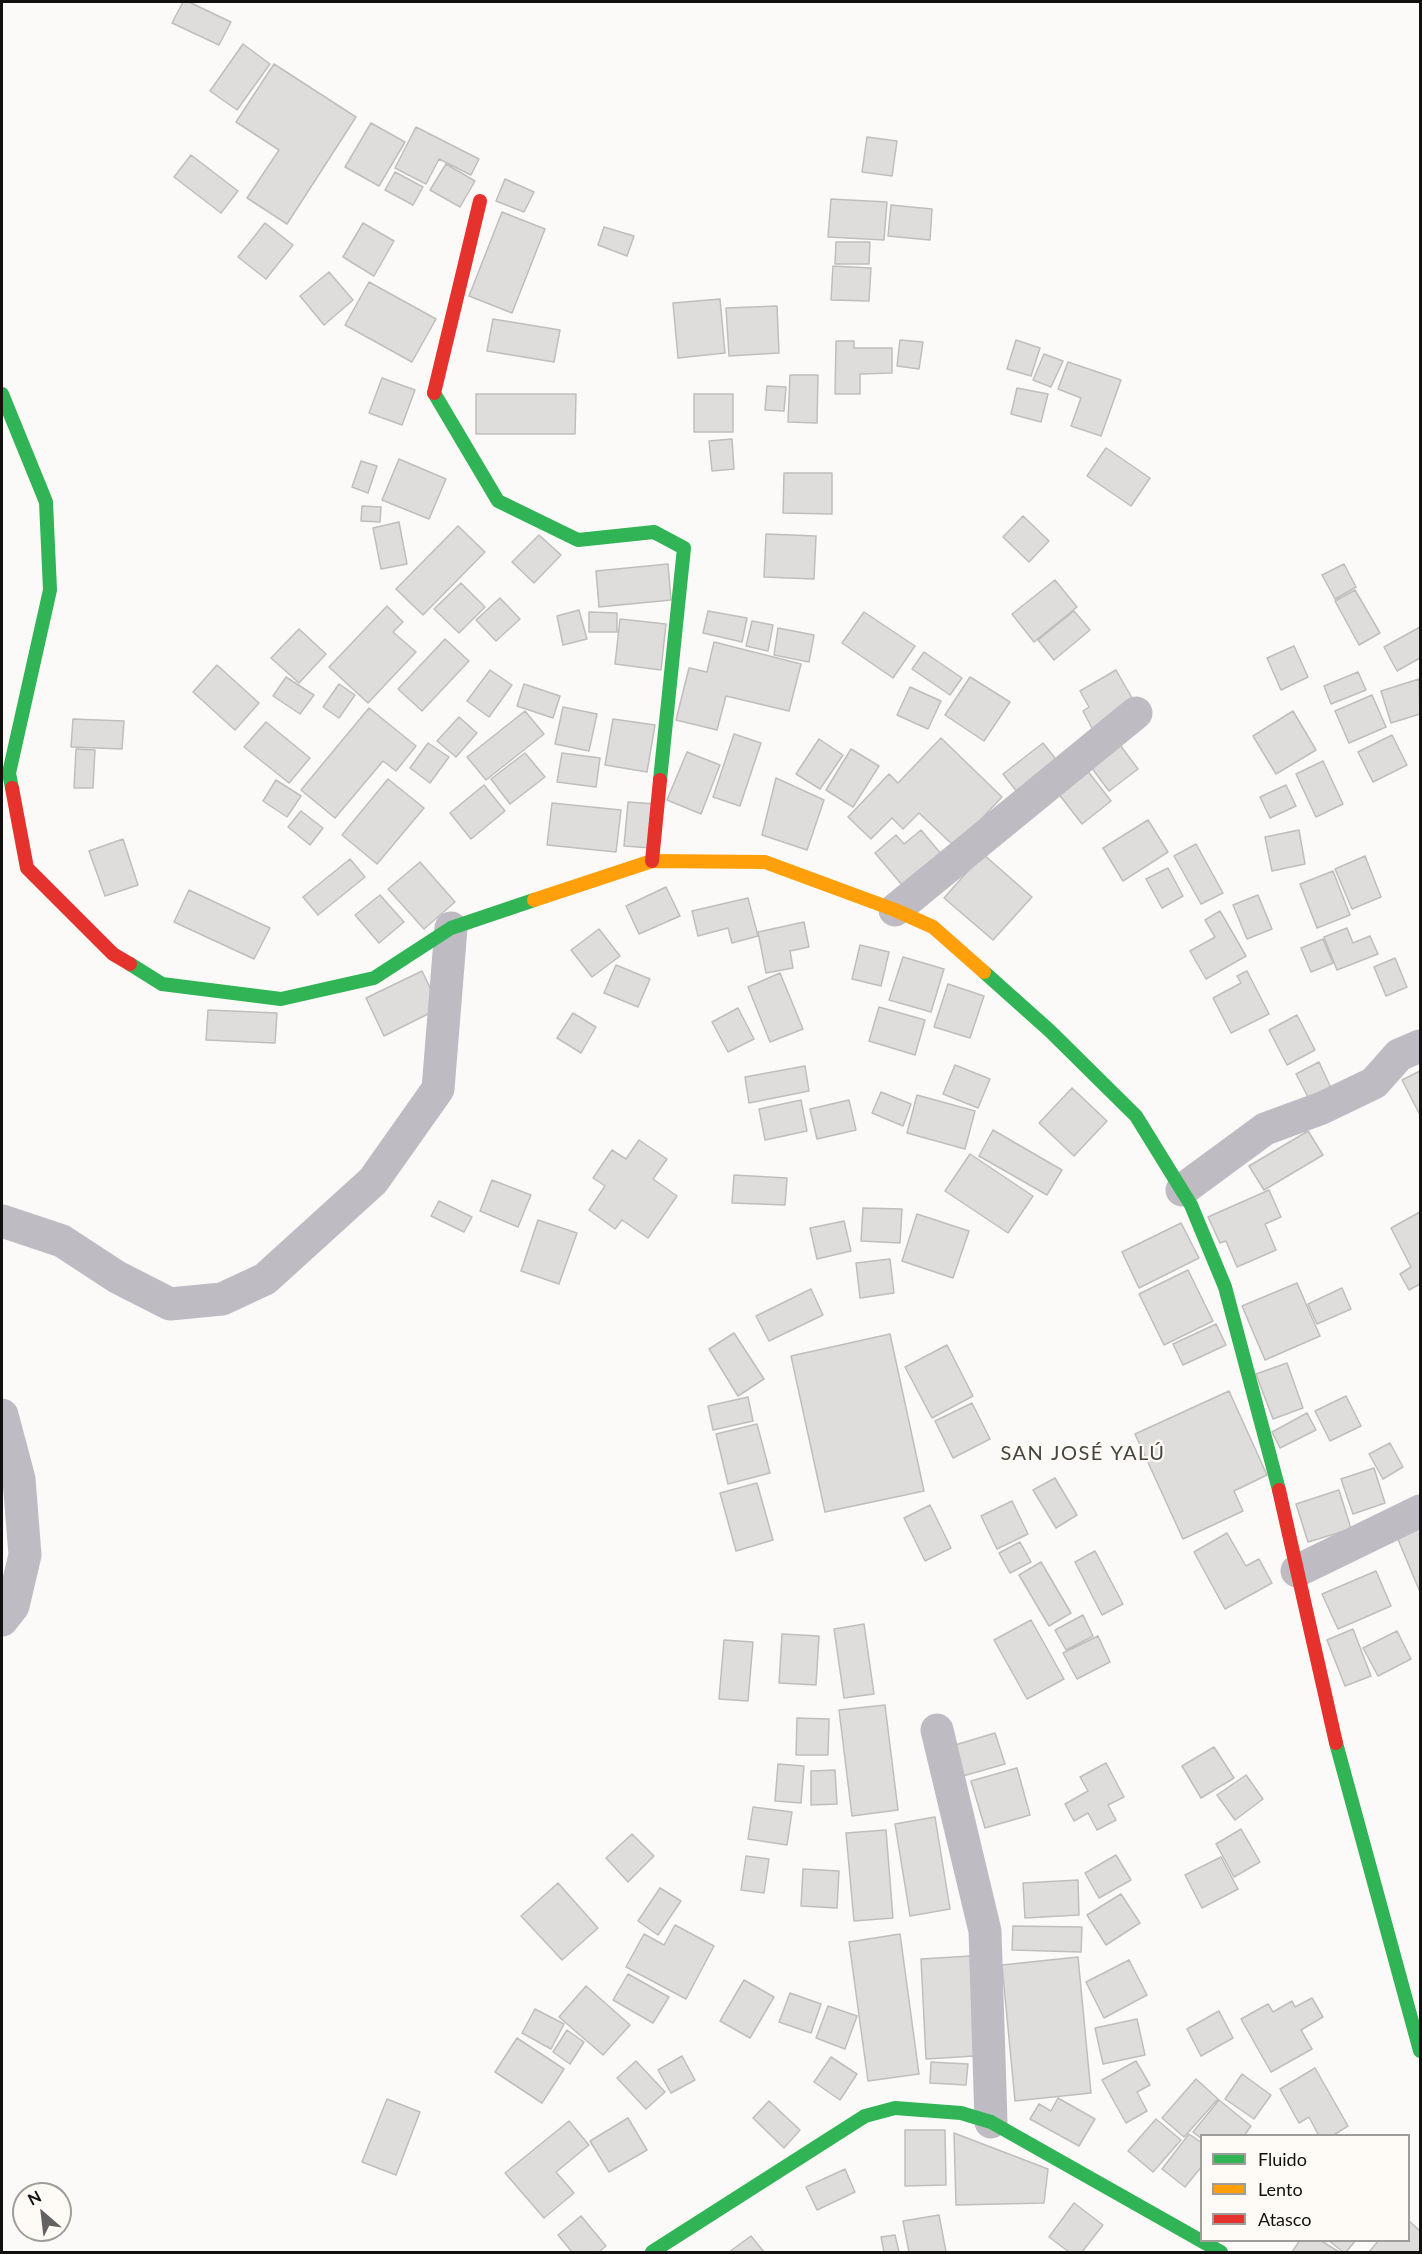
<!DOCTYPE html>
<html>
<head>
<meta charset="utf-8">
<style>
	body { margin:0 }
	#map { position:relative; width:1422px; height:2254px; overflow:hidden; background:#fcfaf8; font-family:Lato,sans-serif }
	canvas { display:block }
	.frame { position:absolute; inset:0; border:3px solid #11100f; pointer-events:none }
	.legend { position:absolute; left:1200px; top:2134px; width:210px; height:108px; box-sizing:border-box; background:#fefbf6; border:2px solid #9f9d9a; margin:0; padding:8px 10px; list-style:none; font-size:18px; color:#11100f }
	.legend li { display:flex; align-items:center; gap:12px; height:30px }
	.legend b { width:30px; border:2px solid #9f9d9a }
	.north { position:absolute; left:12px; top:2182px; width:60px; height:60px; box-sizing:border-box; background:#fefbf6; border:2px solid #9f9d9a; border-radius:50%; rotate:332deg; font-size:16px; font-weight:700; line-height:24px; text-align:center; color:#11100f }
	.north::after { content:''; display:block; margin:auto; width:21px; height:27px; background:#636261; clip-path:polygon(50% 0,100% 100%,50% 72%,0 100%) }
</style>
</head>
<body>
<div id="map">
<canvas width="1422" height="2254"></canvas>
<div class="frame"></div>
<ul class="legend">
<li><b style="height:8px;background:#30b455"></b>Fluido</li>
<li><b style="height:8px;background:#ff9f0a"></b>Lento</li>
<li><b style="height:8px;background:#e5322d"></b>Atasco</li>
</ul>
<div class="north">N</div>
</div>
<script>
const context = document.querySelector('canvas').getContext('2d');
context.lineJoin = 'round';
function fill(path, color) { context.fillStyle = color; context.fill(path, 'evenodd'); }
function trace(path, color, width, dash) { context.strokeStyle = color; context.lineWidth = width; context.lineCap = dash ? 'butt' : 'round'; context.setLineDash(dash || []); context.stroke(path); }
function drawText(font, color, halo, rows, align = 'center') {
  context.font = font + ' Lato,sans-serif'; context.lineWidth = 4.5; context.setLineDash([]); context.textBaseline = 'middle'; context.strokeStyle = halo; context.fillStyle = color; for (const [text, x, y, turn = 0] of rows) {
    context.save(); context.translate(x, y); context.rotate((+turn || 0) * Math.PI / 180); context.textAlign = isNaN(turn) ? turn : align; if (halo) context.strokeText(text, 0, 0); context.fillText(text, 0, 0); context.restore();
  }
}
const building = new Path2D(`
	M183,2H189L231,22L219,45L172,23Z
	M243,44L270,64L237,110L210,91Z
	M274,64L356,117L287,224L247,198L279,150L236,122Z
	M371,123L405,142L379,186L345,167Z
	M416,127L479,159L471,175L439,159L426,184L395,168Z
	M867,137L897,141L892,176L862,172Z
	M191,155L238,191L221,213L174,177Z
	M446,164L475,181L460,207L430,190Z
	M395,172L423,187L413,205L385,190Z
	M505,179L534,192L524,212L496,201Z
	M831,199L887,202L884,240L828,237Z
	M891,205L932,209L930,240L888,236Z
	M502,212L545,229L512,313L469,296Z
	M265,223L293,245L266,279L238,257Z
	M363,223L394,241L374,276L343,257Z
	M604,227L634,236L627,256L598,245Z
	M836,242H870L869,264H835Z
	M833,266L871,268L869,301L831,300Z
	M329,272L353,300L324,325L300,296Z
	M369,282L436,319L412,362L345,325Z
	M720,299L725,353L678,358L673,303Z
	M777,306L779,353L729,356L726,308Z
	M493,319L560,330L554,362L487,351Z
	M900,340L923,342L919,369L897,366Z
	M1016,340L1040,348L1031,376L1007,369Z
	M836,341H854V348H892V373L860,374V394H835Z
	M1044,354L1063,361L1051,387L1033,380Z
	M1068,362L1121,380L1101,436L1071,426L1081,398L1058,389Z
	M790,375H818L817,423L788,422Z
	M382,378L415,390L402,425L369,413Z
	M767,386L786,387L784,411L765,410Z
	M1017,388L1048,394L1041,422L1011,414Z
	M476,394H576L575,434H476Z
	M694,394H733V432H694Z
	M732,439L734,469L712,471L709,441Z
	M1106,448L1150,478L1131,506L1087,476Z
	M399,459L446,479L429,519L382,500Z
	M361,461L377,466L368,493L352,487Z
	M784,473H832V514L783,513Z
	M362,506L381,507L380,522L361,521Z
	M1023,516L1049,541L1029,562L1003,537Z
	M399,522L407,564L381,569L373,528Z
	M458,526L485,552L423,615L396,589Z
	M766,534L816,536L814,579L764,577Z
	M539,535L561,555L534,583L512,562Z
	M668,564L671,600L599,607L596,571Z
	M1344,564L1356,587L1335,599L1322,575Z
	M1055,580L1077,607L1034,642L1012,614Z
	M461,583L485,607L459,633L434,609Z
	M1355,590L1380,633L1359,645L1335,601Z
	M500,598L520,619L496,641L476,620Z
	M387,606L403,622L393,632L416,652L368,703L329,667Z
	M579,610L587,639L563,645L557,616Z
	M708,611L747,618L742,642L703,633Z
	M1074,611L1090,630L1054,660L1038,640Z
	M589,612L617,613V632H589Z
	M864,612L915,646L893,678L842,643Z
	M620,619L666,624L661,670L615,664Z
	M752,621L773,625L768,651L746,646Z
	M1420,627V658L1397,671L1384,647Z
	M778,628L814,635L809,662L774,655Z
	M299,629L326,654L299,683L271,658Z
	M445,639L469,661L422,711L398,689Z
	M714,642L801,664L789,711L726,696L717,730L676,720L689,668L707,672Z
	M1294,646L1308,677L1281,690L1267,658Z
	M924,652L962,678L950,695L912,669Z
	M217,665L259,703L235,730L193,692Z
	M490,670L512,685L489,717L467,701Z
	M1116,670L1136,705L1093,730L1083,711L1089,707L1080,691Z
	M1358,672L1366,690L1331,704L1324,686Z
	M286,677L314,695L300,714L273,696Z
	M970,677L1010,702L984,741L945,715Z
	M1419,679L1420,714L1391,723L1381,691Z
	M339,684L355,695L339,718L323,707Z
	M524,684L560,696L553,718L517,706Z
	M910,687L941,701L928,729L897,715Z
	M1372,695L1386,727L1349,743L1335,711Z
	M563,707L597,714L589,751L555,744Z
	M369,708L416,746L396,771L383,761L335,818L301,790Z
	M525,711L544,734L486,780L467,757Z
	M1293,711L1316,750L1276,774L1253,736Z
	M459,717L477,733L456,757L437,741Z
	M73,719L124,721L122,749L71,747Z
	M613,719L655,725L647,772L605,765Z
	M266,722L310,758L289,783L244,747Z
	M734,734L761,743L740,806L713,797Z
	M1392,735L1407,765L1373,782L1358,752Z
	M941,738L1002,797L955,847L919,813L903,829L892,818L871,839L848,817L889,774L898,783Z
	M819,739L843,755L820,789L796,774Z
	M428,743L449,757L430,783L410,768Z
	M1043,743L1058,762L1017,792L1003,774Z
	M1120,745L1138,769L1109,791L1091,767Z
	M76,749L95,750L93,788H74Z
	M851,749L879,766L853,807L826,790Z
	M687,752L720,765L701,814L667,800Z
	M525,753L545,777L510,804L491,779Z
	M562,753L600,758L596,787L557,782Z
	M1323,761L1343,804L1316,817L1296,774Z
	M1087,770L1111,801L1082,824L1058,793Z
	M776,778L824,800L807,850L762,835Z
	M388,779L424,808L377,864L342,835Z
	M276,780L301,796L287,817L263,801Z
	M484,785L505,811L471,839L450,813Z
	M1286,785L1296,806L1270,818L1260,797Z
	M628,802L656,804L652,848L624,846Z
	M552,803L621,810L616,852L547,845Z
	M301,811L323,828L310,845L288,827Z
	M1148,820L1168,852L1123,881L1103,848Z
	M921,830L941,854L903,886L875,853L896,835L904,844Z
	M1299,830L1305,864L1272,871L1265,837Z
	M123,839L138,885L105,896L89,851Z
	M1196,844L1223,893L1201,904L1174,856Z
	M983,854L1032,897L993,940L944,898Z
	M1365,856L1381,897L1352,909L1335,869Z
	M350,859L365,877L318,915L303,897Z
	M420,862L455,902L424,929L388,889Z
	M1168,868L1183,896L1162,908L1146,879Z
	M1333,871L1350,915L1317,928L1300,884Z
	M666,887L680,916L639,934L626,906Z
	M189,890L270,928L254,959L174,922Z
	M380,895L404,922L379,943L355,915Z
	M1258,895L1272,929L1247,939L1233,905Z
	M748,898L758,936L732,943L728,928L698,936L692,911Z
	M1220,911L1246,956L1206,979L1190,951L1215,937L1205,920Z
	M804,922L809,947L790,951L793,968L766,973L758,932Z
	M1347,928L1353,943L1370,936L1378,954L1337,970L1324,937Z
	M599,929L620,956L592,977L571,950Z
	M1323,939L1333,963L1311,972L1301,948Z
	M860,945L889,952L881,986L852,979Z
	M903,957L944,969L931,1012L889,1000Z
	M1395,958L1407,987L1386,996L1374,967Z
	M616,965L650,979L638,1007L604,993Z
	M422,971L440,1008L384,1036L366,998Z
	M1247,971L1269,1014L1231,1033L1213,998L1241,983L1237,976Z
	M780,973L803,1029L770,1042L748,987Z
	M948,984L984,996L970,1038L934,1027Z
	M879,1007L925,1020L915,1055L869,1041Z
	M738,1008L754,1039L728,1052L712,1022Z
	M208,1010L277,1013L275,1043L206,1040Z
	M573,1013L596,1027L581,1053L557,1038Z
	M1297,1015L1315,1050L1287,1065L1269,1030Z
	M1319,1062L1331,1088L1309,1099L1296,1074Z
	M955,1065L990,1079L978,1108L943,1094Z
	M805,1066L809,1091L749,1103L745,1077Z
	M1420,1071V1115L1402,1080Z
	M1072,1088L1107,1121L1074,1156L1039,1123Z
	M881,1092L911,1104L903,1126L872,1113Z
	M917,1095L975,1111L965,1149L907,1133Z
	M801,1100L807,1131L765,1140L759,1109Z
	M849,1100L856,1130L817,1139L810,1109Z
	M993,1130L1062,1170L1047,1195L979,1156Z
	M1308,1131L1323,1155L1264,1190L1249,1166Z
	M639,1140L667,1159L653,1179L677,1196L648,1238L622,1220L615,1229L589,1210L605,1186L593,1178L612,1150L626,1159Z
	M970,1154L1033,1196L1008,1233L945,1191Z
	M734,1175L787,1178L785,1205L732,1203Z
	M492,1180L531,1195L518,1227L480,1211Z
	M1269,1190L1281,1217L1265,1224L1276,1250L1237,1267L1226,1241L1220,1243L1208,1217Z
	M439,1201L472,1217L464,1232L431,1216Z
	M863,1208L902,1209L900,1243L861,1241Z
	M1420,1212V1284L1409,1290L1400,1274L1411,1267L1391,1228Z
	M917,1214L969,1231L953,1278L902,1261Z
	M538,1220L577,1233L559,1284L521,1271Z
	M844,1221L851,1251L817,1259L810,1228Z
	M1181,1223L1199,1258L1139,1288L1122,1252Z
	M890,1259L894,1293L860,1298L856,1263Z
	M1188,1270L1213,1321L1164,1345L1139,1294Z
	M1297,1283L1320,1336L1265,1360L1242,1306Z
	M1342,1288L1351,1309L1317,1324L1308,1304Z
	M811,1289L823,1315L769,1341L756,1316Z
	M1216,1324L1226,1345L1183,1365L1173,1344Z
	M734,1333L764,1379L738,1396L709,1349Z
	M890,1334L924,1491L825,1512L791,1356Z
	M947,1345L973,1396L932,1418L905,1367Z
	M1287,1363L1303,1408L1273,1419L1256,1374Z
	M1229,1391L1267,1475L1234,1491L1243,1511L1183,1539L1135,1434Z
	M1346,1396L1361,1426L1330,1441L1315,1411Z
	M748,1397L753,1421L713,1430L708,1406Z
	M972,1403L990,1439L953,1458L935,1421Z
	M1307,1413L1316,1430L1280,1448L1272,1432Z
	M757,1424L770,1473L728,1484L716,1434Z
	M1390,1443L1403,1467L1383,1479L1369,1454Z
	M1374,1468L1385,1503L1353,1514L1341,1479Z
	M1055,1478L1077,1515L1056,1528L1033,1490Z
	M757,1483L773,1540L736,1551L720,1493Z
	M1339,1490L1351,1529L1308,1542L1296,1504Z
	M1012,1501L1028,1534L997,1549L981,1516Z
	M930,1505L951,1548L925,1561L904,1518Z
	M1420,1527V1592L1397,1537Z
	M1227,1533L1246,1566L1259,1559L1272,1583L1225,1609L1194,1552Z
	M1020,1542L1031,1562L1010,1573L999,1553Z
	M1095,1551L1123,1604L1102,1615L1075,1562Z
	M1041,1562L1071,1613L1049,1626L1019,1575Z
	M1376,1571L1391,1606L1338,1629L1322,1594Z
	M1083,1615L1093,1636L1066,1650L1055,1630Z
	M1031,1620L1064,1679L1027,1699L994,1640Z
	M864,1624L874,1694L844,1698L834,1629Z
	M1353,1629L1371,1676L1345,1686L1327,1640Z
	M1397,1631L1411,1659L1378,1676L1363,1648Z
	M782,1634L819,1636L816,1685L779,1683Z
	M1098,1636L1110,1662L1077,1679L1063,1653Z
	M724,1640L753,1642L748,1701L719,1699Z
	M885,1705L898,1810L852,1816L839,1710Z
	M797,1718L829,1719L828,1755H796Z
	M995,1733L1005,1764L963,1776L955,1745Z
	M1214,1747L1234,1778L1201,1798L1182,1766Z
	M1106,1763L1124,1797L1108,1805L1116,1820L1097,1830L1088,1813L1074,1821L1065,1804L1088,1791L1080,1777Z
	M778,1764L804,1766L801,1803L775,1801Z
	M1017,1768L1030,1815L985,1828L971,1781Z
	M835,1770L837,1804L811,1805V1771Z
	M1246,1775L1263,1799L1235,1820L1217,1795Z
	M753,1807L792,1812L787,1845L748,1839Z
	M935,1817L950,1909L910,1916L895,1824Z
	M1241,1829L1260,1862L1234,1877L1216,1844Z
	M886,1830L893,1918L854,1921L846,1833Z
	M632,1834L654,1856L628,1882L606,1858Z
	M1116,1855L1131,1880L1099,1898L1085,1873Z
	M746,1856L769,1859L764,1893L741,1890Z
	M1221,1857L1238,1889L1202,1908L1185,1875Z
	M803,1869L839,1871L837,1908L801,1906Z
	M1078,1880L1079,1915L1025,1918L1023,1883Z
	M558,1883L598,1928L562,1960L521,1916Z
	M660,1888L681,1901L658,1935L638,1921Z
	M1121,1894L1140,1923L1106,1945L1087,1915Z
	M675,1925L714,1946L686,1999L626,1967L644,1934L664,1945Z
	M1013,1926L1082,1927L1081,1952L1012,1950Z
	M900,1934L919,2074L868,2081L849,1942Z
	M970,1956L975,2056L926,2059L921,1959Z
	M1078,1957L1091,2093L1015,2101L1002,1965Z
	M1129,1960L1147,1995L1104,2018L1086,1982Z
	M628,1974L669,1997L653,2023L613,2000Z
	M744,1980L774,1997L750,2038L720,2021Z
	M586,1986L630,2025L603,2055L559,2017Z
	M790,1993L821,2004L811,2033L779,2022Z
	M1312,1998L1323,2017L1301,2030L1312,2049L1271,2072L1241,2019L1268,2004L1273,2012L1292,2001L1295,2007Z
	M828,2006L857,2016L845,2049L816,2038Z
	M535,2009L564,2024L551,2049L522,2033Z
	M1219,2011L1233,2038L1201,2056L1187,2029Z
	M1137,2019L1145,2055L1103,2064L1095,2028Z
	M567,2030L584,2042L570,2064L553,2052Z
	M517,2038L564,2069L542,2103L495,2072Z
	M682,2056L695,2080L671,2093L658,2070Z
	M831,2057L857,2074L840,2100L814,2082Z
	M636,2061L665,2092L646,2109L617,2078Z
	M1136,2061L1150,2085L1137,2092L1147,2111L1126,2123L1102,2080Z
	M931,2062L968,2064L966,2085L930,2083Z
	M1315,2068L1348,2126L1332,2136H1319L1309,2117L1299,2123L1280,2089Z
	M1242,2074L1271,2095L1254,2119L1225,2099Z
	M1196,2079L1218,2099L1184,2137L1162,2118Z
	M1058,2098L1095,2119L1079,2146L1030,2119L1039,2104L1051,2111Z
	M387,2099L420,2112L396,2175L362,2162Z
	M1219,2100L1251,2126L1244,2136H1202V2139L1193,2132Z
	M769,2101L800,2130L784,2148L753,2118Z
	M628,2118L647,2150L609,2172L590,2141Z
	M1156,2119L1181,2140L1153,2172L1128,2151Z
	M569,2121L589,2145L556,2172L574,2193L544,2218L505,2173Z
	M905,2130H945L946,2185L905,2186Z
	M954,2133L1048,2169L1044,2203L956,2205Z
	M1189,2134L1202,2143V2166L1185,2187L1162,2169Z
	M845,2169L855,2192L817,2210L806,2187Z
	M1074,2203L1103,2225L1082,2252H1069L1049,2237Z
	M939,2215L946,2252H909L903,2221Z
	M581,2216L606,2246L599,2252H572L558,2235Z
	M1408,2220L1420,2231V2252H1369L1379,2240H1408Z
	M895,2235L899,2252H884L881,2237Z
	M751,2236L764,2252H729Z
	M1300,2240H1320L1339,2252H1292Z
	M1328,2240H1356L1346,2252H1343Z`);
const street = new Path2D(`
	M895,910L1136,713
	M1182,1190L1265,1129L1322,1108L1374,1083L1399,1055L1420,1046
	M2,1221L62,1241L117,1277L170,1304L222,1299L265,1279L373,1181L438,1089L451,928
	M2,1415L19,1479L25,1555L13,1606L2,1620
	M1297,1571L1420,1511
	M937,1730L985,1931L991,2122`);
const fast = new Path2D(`
	M434,393L498,501L578,540L654,532L684,548L660,780
	M2,394L46,502L50,590L9,773L12,788
	M130,964L162,984L281,999L374,978L451,928L534,900
	M984,972L1050,1031L1136,1116L1191,1205L1225,1287L1279,1490
	M1336,1743L1420,2051
	M652,2252L865,2116L895,2108L961,2113L991,2122L1221,2252`);
const slow = new Path2D(`
	M534,900L652,861L765,862L895,910L933,927L984,972`);
const jam = new Path2D(`
	M434,393L480,201
	M12,788L27,868L113,954L130,964
	M652,861L660,780
	M1279,1490L1336,1743`);
const quarterNames = [
	["SAN JOSÉ YALÚ",1083,1454]
];
fill(building, '#dfdddc');
trace(building, '#c0bebc', 1.5);
trace(street, '#bfbbc2', 33);
trace(fast, '#30b455', 14);
trace(slow, '#ff9f0a', 14);
trace(jam, '#e5322d', 14);
context.letterSpacing = '1.5px';
drawText('20px', '#464440', '#fefbf6', quarterNames);
context.letterSpacing = '0px';
</script>
</body>
</html>
